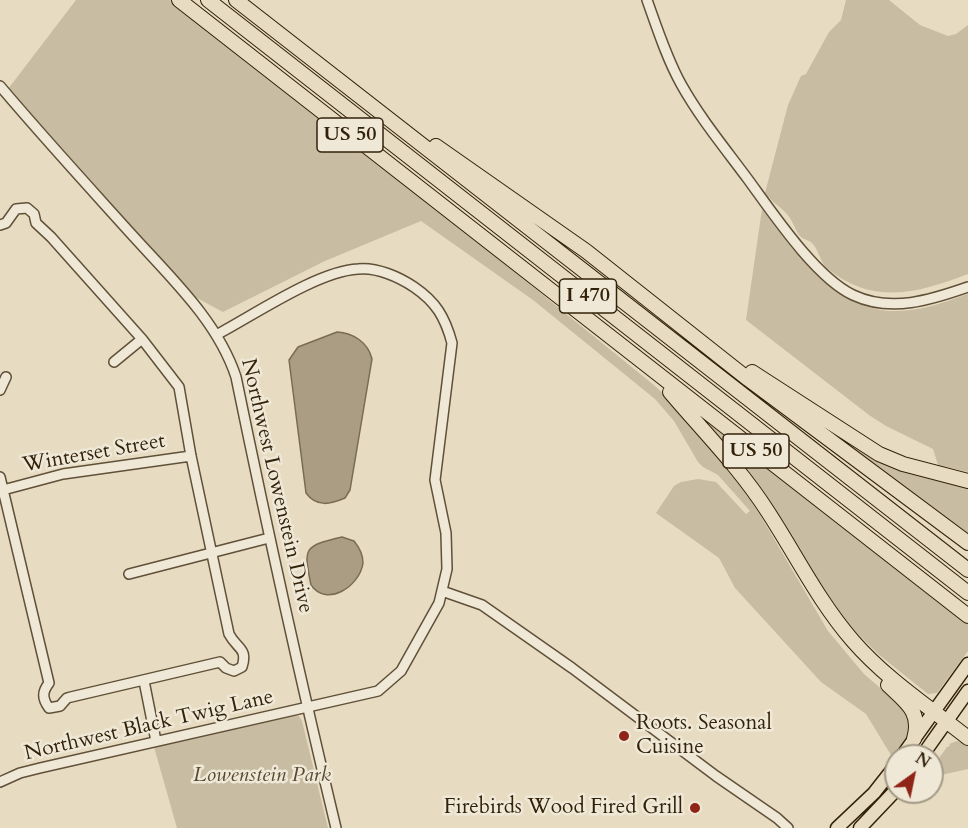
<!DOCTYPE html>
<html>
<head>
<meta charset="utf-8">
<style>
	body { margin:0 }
	#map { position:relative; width:968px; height:828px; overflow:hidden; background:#e7dcc1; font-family:Cardo,serif }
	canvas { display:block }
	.north { position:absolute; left:884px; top:744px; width:60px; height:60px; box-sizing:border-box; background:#efe8d7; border:2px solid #a49985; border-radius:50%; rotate:33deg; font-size:16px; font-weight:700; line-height:24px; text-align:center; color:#33220a }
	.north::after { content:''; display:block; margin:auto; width:21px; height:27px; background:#8f2418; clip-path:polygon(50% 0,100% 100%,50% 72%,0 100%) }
</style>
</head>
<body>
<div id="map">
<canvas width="968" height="828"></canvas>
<div class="north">N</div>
</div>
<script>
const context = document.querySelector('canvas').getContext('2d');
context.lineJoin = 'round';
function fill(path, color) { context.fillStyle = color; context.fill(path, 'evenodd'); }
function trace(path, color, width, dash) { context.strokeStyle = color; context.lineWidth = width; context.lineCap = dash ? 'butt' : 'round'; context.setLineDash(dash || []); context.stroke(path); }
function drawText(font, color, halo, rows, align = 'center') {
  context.font = font + ' Cardo,serif'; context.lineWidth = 5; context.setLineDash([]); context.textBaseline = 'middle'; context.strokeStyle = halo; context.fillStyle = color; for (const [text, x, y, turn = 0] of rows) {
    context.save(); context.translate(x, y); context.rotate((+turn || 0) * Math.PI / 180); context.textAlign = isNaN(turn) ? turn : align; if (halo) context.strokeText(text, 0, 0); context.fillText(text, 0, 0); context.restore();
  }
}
const green = new Path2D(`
	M76,0H170L474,239L655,386L675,405L742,484L828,631L864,674L907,711L912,729L894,760L866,714L821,682L735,588L719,558L656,513L674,486L681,482L698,479L716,482L746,514L750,511L718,475L703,467L698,462L674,421L655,399L533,300L421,221L325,261L223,312L195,297L8,89Z
	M846,0H889L920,25L948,36L956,34L968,25V274C918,293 874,306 828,269C820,263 819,249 811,242C808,240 802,239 799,235C794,228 792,218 785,212C778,205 771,201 765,193L788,105L801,76L806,74L829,32L841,20Z
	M762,209C798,257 841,320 910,310C930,308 950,300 968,294V472L938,465L933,449L886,426L869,415L746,320Z
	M700,417L968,624V651L937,693L928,694L878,654L849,625L753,485Z
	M844,441L867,454L968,486V537Z
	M293,715L299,716L302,721L328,828H177L154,747Z
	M957,741L968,745V769L932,777V768L947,747L950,746L949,744Z`);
const water = new Path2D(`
	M337,332C353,333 368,342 372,359L350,490L345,498C331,504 317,508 306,493L289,360L298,347Z
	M342,537L354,541C359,547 363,555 363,563C360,586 327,608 311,585C303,547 304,546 342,537Z`);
const minor = new Path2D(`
	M647,0C657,28 667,59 681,84C700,118 724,147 747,178C772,212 815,277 853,295C891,313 931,300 968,287
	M0,86C43,137 89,187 134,237C172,279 218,322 236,377C267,528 300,678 336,828
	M0,225L6,223L16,209L27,208L34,214L36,223L51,237L142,339L179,387L191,456L229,634C237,649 248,648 242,667L234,671L226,668L220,662L71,697L67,698L60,706L49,708C42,698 42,692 49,683L0,477
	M114,362L142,339
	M0,390L6,377
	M3,490L63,474L191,456
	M129,574L269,538
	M442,591L482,605L572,668L716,776L777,818L788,828
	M144,681L156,741
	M0,782L20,773L40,768L378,691L401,671L439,603L447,569L446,533L435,480L452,343C445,317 436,302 414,287C399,277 377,267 358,269C318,271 254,315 216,335`);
const major = new Path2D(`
	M902,756L968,664
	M922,756L968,691
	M837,828L874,793L896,765
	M860,828L896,790`);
const highway = new Path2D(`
	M179,0L968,616
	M208,0L968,593
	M236,0L968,570
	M436,146L586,251L748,379L968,543
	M752,372L879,454L903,464L968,481
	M670,392C703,431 740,468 768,512C796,555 819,602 853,641C886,679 929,707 968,738
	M888,685C906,702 922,712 914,739`);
const markers = [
	[624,736,6,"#8f2418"],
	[695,808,6,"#8f2418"]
];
const shields = [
	[350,135,66],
	[588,296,57],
	[756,451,66]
];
const shieldNames = [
	["US 50",350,135],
	["I 470",588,296],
	["US 50",756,451]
];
const streetNames = [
	["Winterset Street",94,454,-10],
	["Northwest Lowenstein Drive",276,486,77],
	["Northwest Black Twig Lane",149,726,-13]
];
const poiNames = [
	["Roots. Seasonal",636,724],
	["Cuisine",636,748],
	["Firebirds Wood Fired Grill",683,808,"right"]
];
const parkNames = [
	["Lowenstein Park",262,776]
];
fill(green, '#c8bca2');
fill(water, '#aa9d83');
trace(water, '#7a6c53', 1.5);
trace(minor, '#605038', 12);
trace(major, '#33220a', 15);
trace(highway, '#33220a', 16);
trace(minor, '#efe8d7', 9);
trace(major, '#e7dcc1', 12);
trace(highway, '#e7dcc1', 14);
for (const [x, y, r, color] of markers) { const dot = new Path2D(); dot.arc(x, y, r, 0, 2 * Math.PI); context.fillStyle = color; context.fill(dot); trace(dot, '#efe8d7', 2); }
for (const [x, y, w] of shields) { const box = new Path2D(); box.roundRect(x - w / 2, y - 17, w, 34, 4.5); context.fillStyle = '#efe8d7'; context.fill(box); trace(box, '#33220a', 1.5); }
drawText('bold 20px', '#33220a', null, shieldNames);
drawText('21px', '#33220a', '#efe8d7', streetNames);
drawText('21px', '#33220a', '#efe8d7', poiNames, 'left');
drawText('italic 21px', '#584830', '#efe8d7', parkNames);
</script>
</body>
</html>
